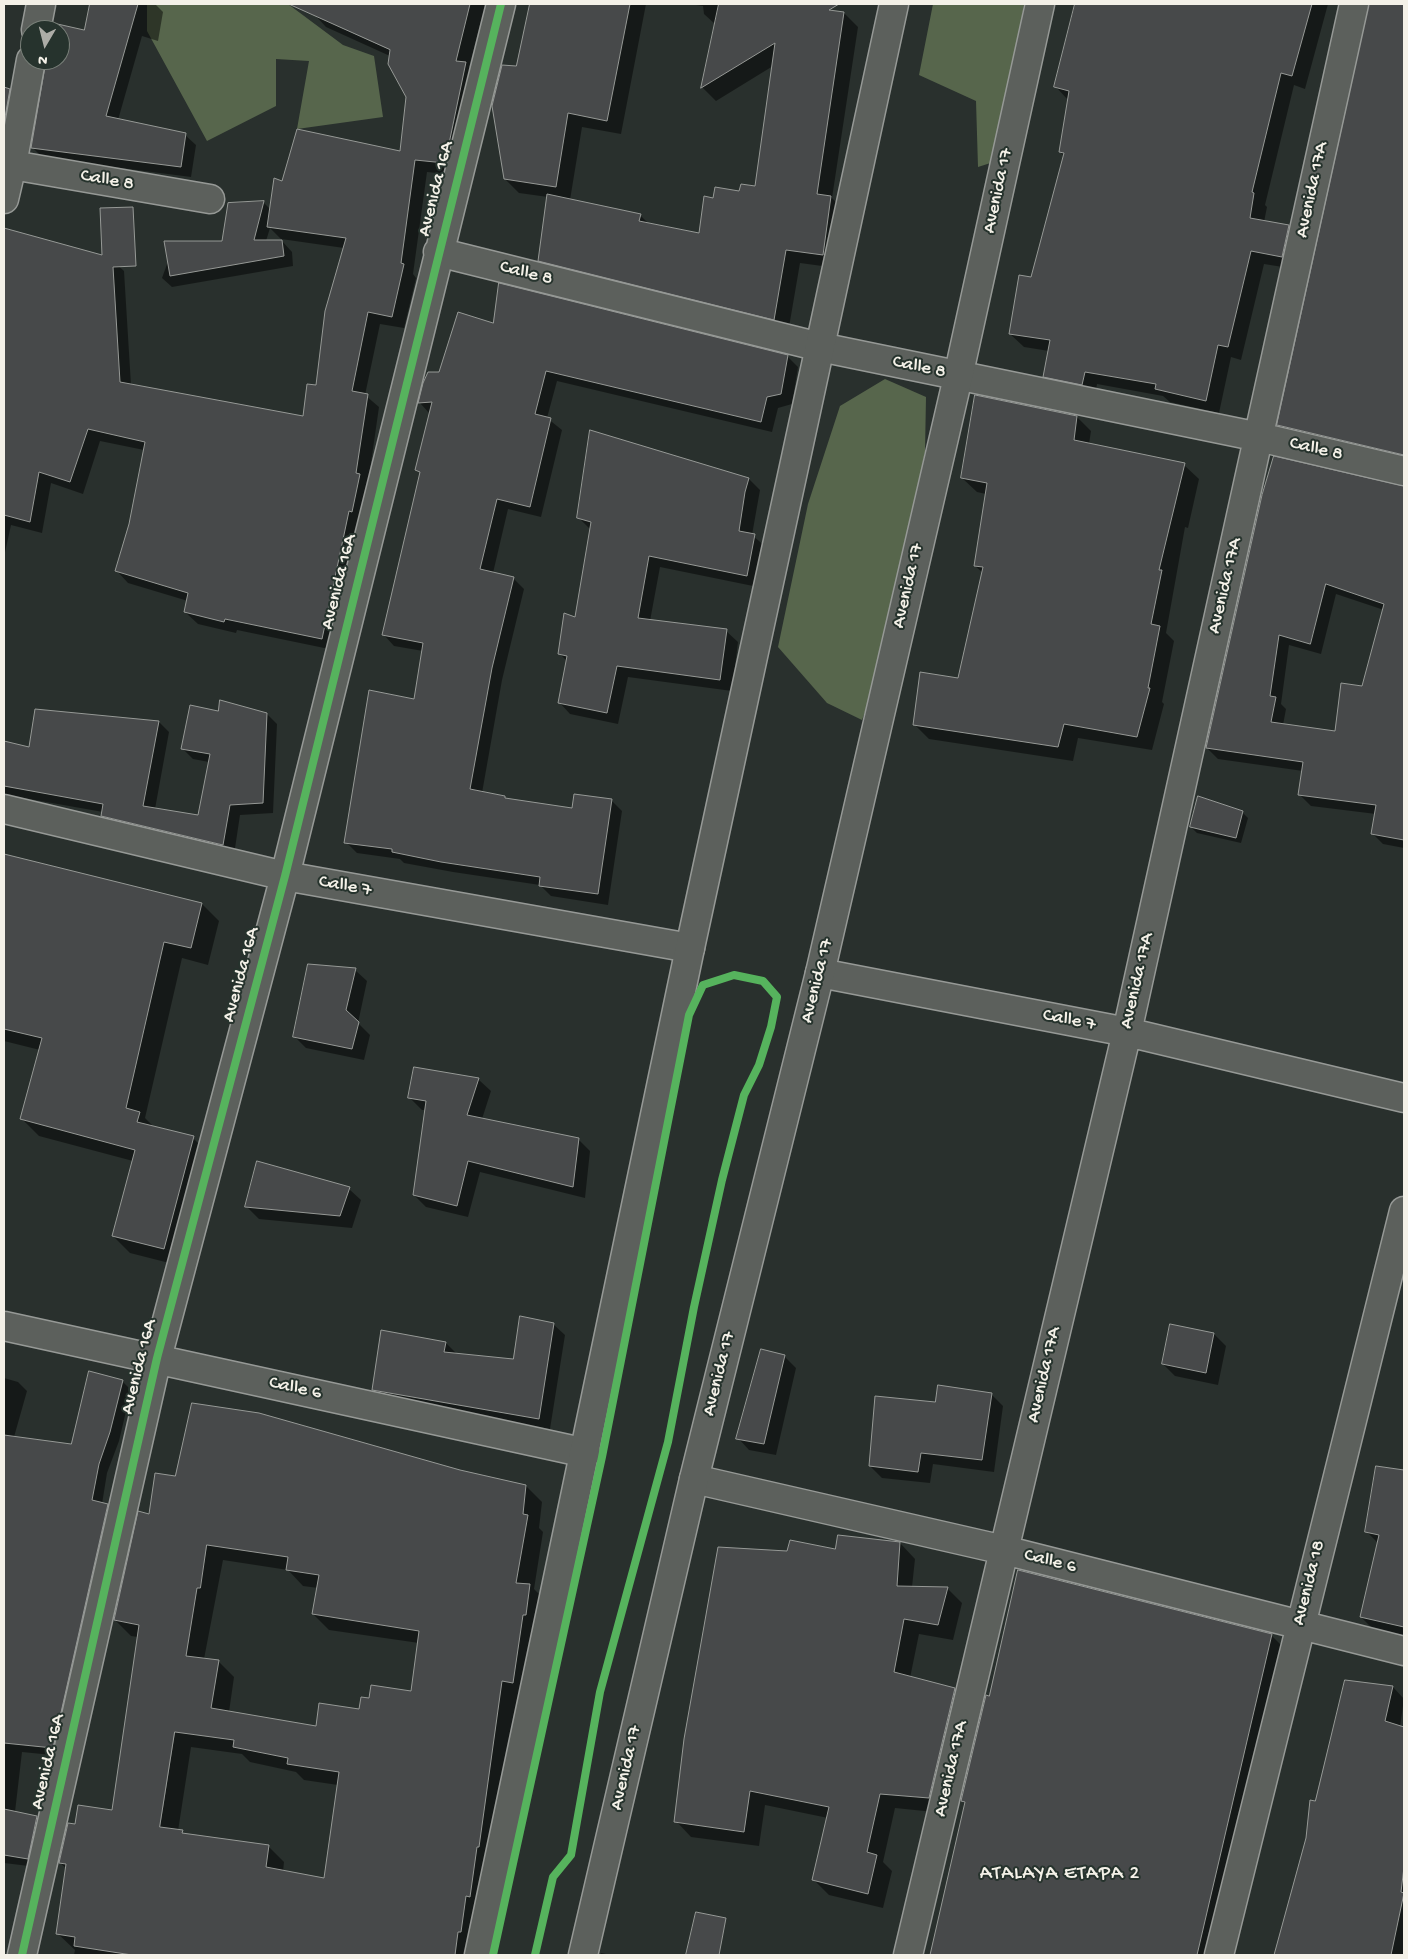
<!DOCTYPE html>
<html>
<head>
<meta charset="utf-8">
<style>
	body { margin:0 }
	#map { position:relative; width:1408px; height:1959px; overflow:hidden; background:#29302d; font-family:"Gochi Hand",sans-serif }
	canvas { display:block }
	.frame { position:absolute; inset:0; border:5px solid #f4f1e8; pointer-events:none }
	.north { position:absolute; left:20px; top:20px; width:50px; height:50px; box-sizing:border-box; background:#26332d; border:1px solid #787f78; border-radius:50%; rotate:188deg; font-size:14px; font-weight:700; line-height:20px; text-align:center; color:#f4f1e8 }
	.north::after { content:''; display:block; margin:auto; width:18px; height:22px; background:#adada7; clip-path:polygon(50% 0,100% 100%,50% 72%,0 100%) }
</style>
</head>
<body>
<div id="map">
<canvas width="1408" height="1959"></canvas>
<div class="frame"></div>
<div class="north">N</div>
</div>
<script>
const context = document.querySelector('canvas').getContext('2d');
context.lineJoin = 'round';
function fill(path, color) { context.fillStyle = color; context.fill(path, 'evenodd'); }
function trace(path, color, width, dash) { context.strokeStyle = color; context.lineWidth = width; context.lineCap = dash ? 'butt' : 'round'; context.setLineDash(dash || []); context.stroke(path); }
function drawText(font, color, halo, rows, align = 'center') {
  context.font = font + ' "Gochi Hand",sans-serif'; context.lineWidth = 4; context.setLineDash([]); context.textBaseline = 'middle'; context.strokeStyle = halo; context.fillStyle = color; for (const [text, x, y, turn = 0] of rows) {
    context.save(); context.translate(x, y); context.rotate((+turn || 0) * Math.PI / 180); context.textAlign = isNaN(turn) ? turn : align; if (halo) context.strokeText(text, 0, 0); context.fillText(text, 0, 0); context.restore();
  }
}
const green = new Path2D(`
	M147,4H288L343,45L374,56L383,117L297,129L309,61L276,59V106L207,141L147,31Z
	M933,4H1024L1003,159L978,167L976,101L919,75Z
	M885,379L926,397L925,452L901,576L879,674L862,720L827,703L778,647L808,504L840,406Z`);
const shadow = new Path2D(`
	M91,4H155L163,12L158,41L142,36L118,120L185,135L196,145L191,177L43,158L32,147L47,60H60V30H52L54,25L85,31Z
	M315,4H492L489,20L481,21L469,67L477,75L457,175L427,172L413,274L416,278L404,328L380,324L365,395L379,407L368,484L334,650L237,630L236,633L198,624L185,612L188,601L128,583L116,570L130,525L144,450L100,441L83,494L51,483L42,533L11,525L4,557V301L17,233L111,259L124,271L131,385L304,418L318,387L344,248L281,239L270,228L266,241H282L292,252L293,266L172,287L162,278L175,242H223L263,202L271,210L283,182L401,153L407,96L390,56L326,27L314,14Z
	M531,4H646L621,134L582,127L570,200L640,215L649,224L700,234L714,199L756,188L773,66L716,101L703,88L716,25L704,14L703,6L689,4H786L844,13L858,27L832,198L845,211L837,268L800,263L788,333L553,274L539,260L548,197L519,193L505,179L517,67Z
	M1074,4H1328L1305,89L1294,85L1265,205L1267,207L1264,222L1289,226L1302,240L1295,269L1264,264L1241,360L1231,357L1219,413L1170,402L1163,396L1097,384L1095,397L1058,390L1045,376L1049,351L1024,347L1010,334L1032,279L1064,156L1060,152L1068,100L1056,87Z
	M1370,4H1404V463L1289,436L1278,425Z
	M4,88L9,90L21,102L4,148Z
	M494,325L787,356L798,367L792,404L778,408L772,432L557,381L547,418L562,430L541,517L508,509L493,573L513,578L524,589L502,680L482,793L504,797L507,800L573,809L611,800L622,811L608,905L551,896L540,885L453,872L404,863L400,859L357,853L346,842L415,700L423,651L394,646L384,635L421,474L417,470L430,414L420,403L424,383L440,374Z
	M1077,417L1091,431L1089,444L1184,465L1199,479L1188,528L1185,527L1166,633L1174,641L1162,702L1164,704L1152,750L1078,738L1073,761L929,739L914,724L959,679L983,573L975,566L986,494L977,492L962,478Z
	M749,479L760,490L752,535L766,547L758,587L660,567L650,621L726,631L738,642L732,691L628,677L618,724L570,714L559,702L567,661L560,654L576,619L590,529L579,518Z
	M1400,487H1404V848L1383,844L1372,833L1376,814L1311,806L1300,795L1303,771L1218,759L1207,748L1263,495ZM1336,594L1384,610L1363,687L1336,733L1283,725L1286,709L1281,704L1289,645L1321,654Z
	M219,712L267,714L277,724L273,813L240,815L234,855L113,826L102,816L103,812L18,797L16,804L4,802V742L30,748L159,722L169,732L155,809L199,816L209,762L193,759L182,748Z
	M1242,812L1248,818L1241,843L1197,833L1191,827Z
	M4,855L202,904L219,921L208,965L182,958L145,1118L154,1127L193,1138L210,1155L181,1266L130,1253L113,1236L133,1161L39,1136L22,1119L40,1050L4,1041Z
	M355,970L367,981L358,1023L370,1035L364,1060L306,1048L294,1036Z
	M415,1069L479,1080L491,1091L482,1119L578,1139L590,1151L585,1198L480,1172L468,1217L426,1207L414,1195L426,1110H422L410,1098Z
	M349,1189L361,1200L352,1228L259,1219L247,1207Z
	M553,1324L565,1335L550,1429L384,1401L373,1390L446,1343L458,1355L514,1361Z
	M1214,1334L1226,1346L1218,1385L1175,1376L1163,1364Z
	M784,1356L796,1368L776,1455L749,1450L738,1438Z
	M4,1378L18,1382L27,1391L14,1437L72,1446L122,1381L131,1390L119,1441L107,1473L102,1504L107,1505L116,1514L62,1756L22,1752L15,1812L37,1817L46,1826L37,1867L4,1863Z
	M991,1394L1003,1406L994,1472L933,1464L930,1483L882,1478L870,1466L936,1404Z
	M1377,1467L1404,1472V1637L1374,1630L1361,1617L1379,1544L1367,1532Z
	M460,1472L526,1486L542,1502L539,1528L543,1532L534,1589L546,1601L529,1698L518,1697L485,1912L473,1955H74L75,1950L57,1933L67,1869L60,1863L76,1826L113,1811L138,1637L131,1636L115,1620L150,1516L176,1477ZM223,1560L288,1570L303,1586L318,1588L313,1614L329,1630L419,1643L412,1692L370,1699L360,1710L317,1727L229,1712L234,1677L218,1661L204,1659ZM191,1747L242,1754L250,1762L296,1772L304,1780L338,1785L325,1880L283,1872L284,1862L268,1846L186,1835L178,1831Z
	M900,1543L915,1559L912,1587L947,1588L962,1603L953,1640L919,1634L910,1678L955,1689L970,1704L944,1813L895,1808L883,1862L892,1871L883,1908L829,1895L814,1880L828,1818L765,1805L759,1846L691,1837L676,1821L788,1552Z
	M1271,1635L1294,1658L1226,1955H931L965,1804L962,1801Z
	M1393,1687L1404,1699L1400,1727L1404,1728V1955H1275L1316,1802Z
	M601,1953L611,1955H600Z`);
const building = new Path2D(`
	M90,4H138L106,116L186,133L181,167L31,148L46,60H60V30H52L53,23L84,30Z
	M289,4H470L456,61L466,62L445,163L415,160L401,263L404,264L392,317L368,312L352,391L368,394L356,473L360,474L352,512L349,511L322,639L225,619L224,622L184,612L188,593L115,571L129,524L145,442L88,429L70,482L39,472L30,522L4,515V228L102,255L100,208L133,207L136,266L113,267L120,382L303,416L307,384L316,385L325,311L346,238L267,227L274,178L282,181L297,129L400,151L406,97L388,64L390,50Z
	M530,4H630L607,121L568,113L556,187L504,179L492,106L502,65L516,66Z
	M719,4H839L829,10L844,12L817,194L831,196L823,255L786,250L774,320L538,261L547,194L641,214L639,221L699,233L704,196L713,198L715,187L739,191L741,184L755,186L775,43L701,88Z
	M1075,4H1312L1292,76L1281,73L1252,192L1254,193L1250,218L1289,225L1282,257L1251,251L1228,347L1218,345L1206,401L1155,389L1156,384L1085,372L1082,385L1043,377L1050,340L1009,334L1019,275L1031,277L1064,153L1059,152L1069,91L1054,87Z
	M1369,4H1404V455L1277,425Z
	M4,87L10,89L4,123Z
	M264,201L254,240H282L284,256L170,276L164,241H222L228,203Z
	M499,283L788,355L781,394L767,397L761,422L546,371L535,414L551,418L530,507L497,499L480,569L514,577L492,668L470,789L505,796V798L572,808L574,794L612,799L598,894L539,886L540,877L441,862L392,852V849L344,843L369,690L414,699L423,643L382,635L420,472L415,470L432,402L418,403L423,383L428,372H439L458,312L493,323Z
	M975,395L1077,416L1074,440L1185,463L1159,570H1162L1151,624L1160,626L1148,688H1150L1137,737L1064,724L1058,747L913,725L920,672L958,678L983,567L974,566L987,483L961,478Z
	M590,430L749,478L745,492L739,531L755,534L747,576L649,556L638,618L727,629L720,680L617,666L607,713L558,703L567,656L558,654L564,613L575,617L591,522L577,518Z
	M1274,456L1404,486V840L1371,834L1376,805L1298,795L1303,762L1206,748L1262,495ZM1326,584L1384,604L1362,686L1341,683L1335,731L1271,722L1276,697L1270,696L1279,635L1310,644Z
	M220,700L267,713L263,803L230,805L223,845L101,816L103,804L4,786V741L29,747L35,709L159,721L143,806L198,815L210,754L181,749L190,705L218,711Z
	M1198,796L1243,811L1236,838L1190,827Z
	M4,854L202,903L191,948L164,942L126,1108L140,1112L137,1122L194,1136L164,1249L112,1236L135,1150L20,1119L42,1038L4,1029Z
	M308,964L356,968L346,1010L359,1022L352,1049L293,1037Z
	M414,1067L479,1078L467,1115L579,1138L573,1187L468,1161L457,1206L413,1195L426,1101L408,1098Z
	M257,1161L350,1187L340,1216L245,1207Z
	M520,1316L554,1323L539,1419L372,1390L381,1330L446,1342L444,1352L513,1359Z
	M1170,1324L1214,1333L1206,1373L1162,1364Z
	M761,1349L785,1355L764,1444L736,1439Z
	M89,1371L123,1380L110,1432L99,1464L92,1500L108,1504L53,1748L4,1743V1435L71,1444Z
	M938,1385L992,1393L982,1460L921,1453L918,1472L869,1466L875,1396L935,1402Z
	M192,1403L259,1413L460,1470L526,1485L523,1514L528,1515L516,1583L530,1584L526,1615H523L513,1683L502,1681L479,1847H477L470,1897L466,1896L461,1932H458L455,1955H132L74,1946L75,1937L56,1934L66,1864L59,1863L68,1823L75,1824L78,1805L112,1810L139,1625L114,1620L138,1511L149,1514L155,1473L175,1476ZM207,1545L288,1557L286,1570L319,1575L312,1614L419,1631L411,1691L371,1685L369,1698L361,1697L359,1709L319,1703L316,1726L211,1708L219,1660L186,1656L197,1588H200ZM175,1732L234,1740L233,1747L288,1758L287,1764L339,1772L324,1878L266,1867L269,1845L182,1833L183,1830L160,1827Z
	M1376,1466L1404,1470V1627L1360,1617L1379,1535L1365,1532Z
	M838,1535L900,1542L897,1586L948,1587L938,1625L904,1619L894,1672L955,1688L929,1798L880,1794L867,1852L877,1855L868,1894L812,1880L829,1807L750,1791L744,1832L674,1822L684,1739L718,1547L787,1551L790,1540L835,1549Z
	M1018,1570L1272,1634L1197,1955H930L965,1802L961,1801L986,1695L989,1696Z
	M1345,1680L1393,1686L1385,1721L1404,1727V1867L1401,1892L1404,1893L1391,1955H1274L1306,1838L1310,1800L1315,1801Z
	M4,1809L37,1816L28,1859L4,1855Z
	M696,1912L726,1918L719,1955H686Z`);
const minor = new Path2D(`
	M36,30L41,4
	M4,162L12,165L210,199
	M4,199L12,165L31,60
	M438,252L820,347L1259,437L1404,471
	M4,809L285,876L690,948
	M820,973L1127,1032L1404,1098
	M4,1326L586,1453
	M694,1479L1004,1550L1404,1651
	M22,1955L157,1358L285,876L501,4
	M908,1955L1127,1032L1354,4
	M1219,1955L1404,1211`);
const secondary = new Path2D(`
	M479,1955L690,948L894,4
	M583,1955L694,1479L820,973L958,377L1040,4`);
const cycleway = new Path2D(`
	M22,1955L157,1358L285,876L501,4
	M493,1955L602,1457L689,1015L703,985L734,975L763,981L777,997L771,1027L759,1065L744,1095L722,1180L694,1307L668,1442L600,1692L571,1855L553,1877L535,1955`);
const streetNames = [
	["Calle 8",107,181,10],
	["Avenida 16A",437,189,-76],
	["Avenida 17A",1313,190,-78],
	["Avenida 17",999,191,-78],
	["Calle 8",526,274,14],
	["Calle 8",919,368,12],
	["Calle 8",1316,450,13],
	["Avenida 16A",340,582,-76],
	["Avenida 17",909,586,-77],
	["Avenida 17A",1226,586,-77],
	["Calle 7",345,887,10],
	["Avenida 16A",242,975,-75],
	["Avenida 17",818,981,-76],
	["Avenida 17A",1138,981,-77],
	["Calle 7",1069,1021,11],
	["Avenida 16A",140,1367,-76],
	["Avenida 17",720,1374,-76],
	["Avenida 17A",1045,1375,-77],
	["Calle 6",295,1389,12],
	["Calle 6",1050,1562,14],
	["Avenida 18",1310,1583,-76],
	["Avenida 16A",49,1762,-77],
	["Avenida 17",627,1768,-77],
	["Avenida 17A",952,1769,-77]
];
const neighbourhoodNames = [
	["ATALAYA ETAPA 2",1060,1875]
];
fill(green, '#57664c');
fill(shadow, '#0007');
fill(building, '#47494a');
trace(building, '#969996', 1);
trace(minor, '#969996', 31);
trace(secondary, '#969996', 31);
trace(minor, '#5c605c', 28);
trace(secondary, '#5c605c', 28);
trace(cycleway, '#56b35d', 8);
drawText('19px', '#f4f1e8', '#26332d', streetNames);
context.letterSpacing = '1px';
drawText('20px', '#f4f1e8', '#26332d', neighbourhoodNames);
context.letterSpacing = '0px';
</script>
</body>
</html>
